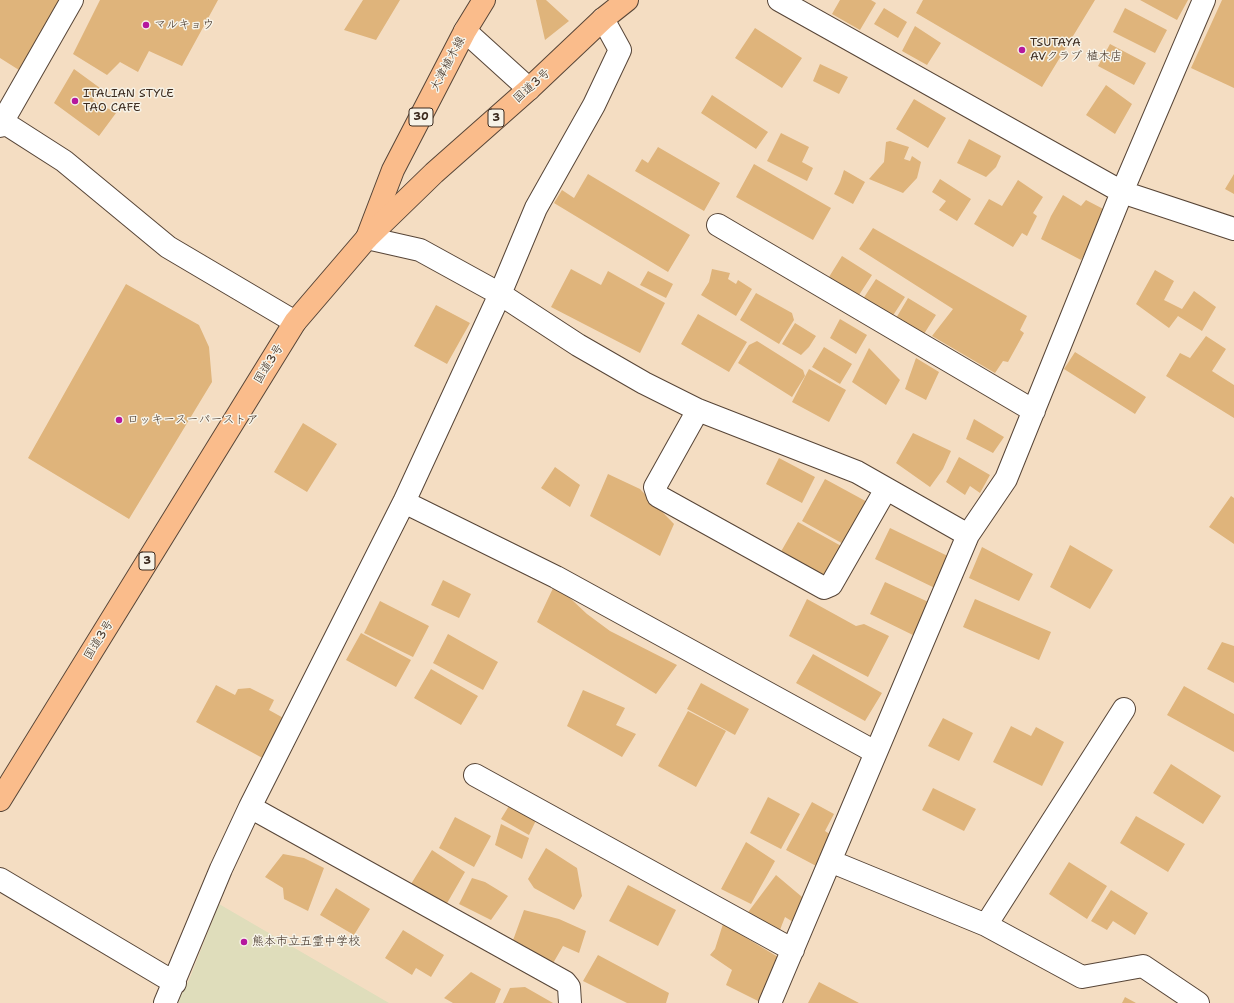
<!DOCTYPE html>
<html>
<head>
<meta charset="utf-8">
<style>
	body { margin:0 }
	canvas { display:block; background:#f4ddc2 }
</style>
</head>
<body>
<canvas width="1234" height="1003"></canvas>
<script>
const context = document.querySelector('canvas').getContext('2d');
context.lineJoin = 'round';
function fill(path, color) { context.fillStyle = color; context.fill(path, 'evenodd'); }
function trace(path, color, width, dash) { context.strokeStyle = color; context.lineWidth = width; context.lineCap = dash ? 'butt' : 'round'; context.setLineDash(dash || []); context.stroke(path); }
function drawText(font, color, halo, rows, align = 'center') {
  context.font = font + ' "Shantell Sans","Klee One",sans-serif'; context.lineWidth = 3; context.setLineDash([]); context.textBaseline = 'middle'; context.strokeStyle = halo; context.fillStyle = color; for (const [text, x, y, turn = 0] of rows) {
    context.save(); context.translate(x, y); context.rotate((+turn || 0) * Math.PI / 180); context.textAlign = isNaN(turn) ? turn : align; if (halo) context.strokeText(text, 0, 0); context.fillText(text, 0, 0); context.restore();
  }
}
const built = new Path2D(`
	M219,904L389,1003H177L189,980Z`);
const building = new Path2D(`
	M0,0H62L19,70L0,58Z
	M100,0H218L182,66L149,51L138,72L120,62L107,75L73,54Z
	M363,0H400L376,40L344,30Z
	M536,0H546L569,21L545,40Z
	M840,0H871L876,3L860,30L832,14Z
	M923,0H1095L1042,87L916,13Z
	M1140,0H1188L1177,20Z
	M1222,0H1234V88L1191,68Z
	M884,8L907,22L898,38L874,24Z
	M1125,8L1167,30L1155,53L1113,32Z
	M915,26L941,43L927,65L902,51Z
	M755,28L802,58L782,88L735,58Z
	M1110,44L1146,63L1134,85L1098,66Z
	M820,64L848,77L839,94L813,81Z
	M74,69L100,88L93,100L116,113L99,136L54,103Z
	M1106,85L1132,104L1115,134L1086,115Z
	M712,95L768,132L756,149L701,113Z
	M914,99L946,118L928,148L896,129Z
	M781,133L809,147L802,162L813,168L807,181L767,161Z
	M969,139L1001,156L996,167L986,177L957,163Z
	M890,141L909,147L904,159L910,161L912,156L921,162L917,178L903,193L869,179L884,162L886,142Z
	M658,147L720,183L704,211L635,171L642,159L648,163Z
	M754,164L831,208L813,240L736,197Z
	M844,170L865,182L853,204L834,194L840,182Z
	M588,174L690,235L668,272L554,203L562,190L574,198Z
	M1234,174V194L1225,189Z
	M940,179L971,199L957,221L939,210L946,201L932,192Z
	M1018,180L1043,197L1033,213L1037,216L1027,236L1022,233L1013,247L974,224L989,199L1002,206Z
	M1063,195L1081,206L1086,200L1109,212L1081,260L1041,239L1051,216Z
	M873,228L1027,316L1020,330L1024,333L1008,362L1003,361L995,373L932,336L953,309L859,249Z
	M842,256L872,275L859,295L829,277Z
	M571,269L601,285L608,271L665,303L640,353L551,307Z
	M712,269L730,273L728,279L736,284L738,280L752,289L736,316L701,295L709,282Z
	M1155,270L1174,281L1164,300L1182,309L1194,291L1216,307L1202,331L1178,316L1169,328L1136,304Z
	M648,271L673,284L666,298L640,285Z
	M876,279L905,297L892,317L863,299Z
	M126,284L199,325L209,347L212,382L129,519L28,458Z
	M756,293L792,313L794,320L779,344L740,320Z
	M908,298L936,315L922,337L895,320Z
	M436,305L470,323L447,364L414,346Z
	M698,314L747,342L729,372L681,344Z
	M840,319L867,335L856,354L830,338Z
	M795,323L816,336L809,347L801,355L782,344Z
	M1206,336L1226,349L1212,371L1234,385V418L1166,376L1180,353L1190,358Z
	M757,341L803,370L805,376L792,397L738,363L749,345Z
	M824,347L852,364L840,384L812,367Z
	M869,348L900,380L886,405L852,382Z
	M1075,352L1146,397L1135,414L1064,369Z
	M916,358L939,372L926,400L905,389Z
	M809,369L846,390L829,422L792,402Z
	M974,419L1004,437L993,453L966,439Z
	M303,423L337,444L307,492L274,472Z
	M913,433L951,451L943,469L930,487L896,463Z
	M959,457L990,475L980,493L970,486L965,495L946,482Z
	M779,458L815,477L802,503L766,484Z
	M555,467L580,485L570,507L541,488Z
	M608,474L640,489L674,524L660,556L590,516Z
	M825,479L871,504L847,546L802,521Z
	M1231,496L1234,498V544L1209,527Z
	M798,522L843,547L824,580L779,555Z
	M890,528L956,560L941,591L875,559Z
	M1070,545L1113,570L1090,609L1050,587Z
	M982,547L1033,574L1019,601L969,578Z
	M443,580L471,594L459,618L431,605Z
	M885,582L935,605L919,638L870,614Z
	M555,584L587,614L610,631L677,665L656,694L537,622Z
	M807,599L856,626L864,624L889,636L868,677L789,636Z
	M975,599L1051,632L1039,660L963,627Z
	M380,601L429,626L413,657L364,633Z
	M361,633L411,660L396,687L346,660Z
	M448,634L498,662L483,690L433,663Z
	M1222,642L1234,646V683L1207,669Z
	M813,654L882,693L865,721L796,683Z
	M431,669L478,696L461,725L414,698Z
	M701,683L749,709L735,735L687,709Z
	M216,685L235,695L238,689L250,688L274,700L269,710L287,720L268,761L196,722Z
	M1184,686L1234,714V752L1167,715Z
	M583,690L625,708L616,725L636,734L622,757L567,726Z
	M688,711L726,731L696,787L658,766Z
	M943,718L973,733L959,761L928,746Z
	M1011,726L1031,736L1036,727L1064,742L1042,786L993,762Z
	M1171,764L1221,796L1203,824L1153,793Z
	M933,788L976,809L964,831L922,810Z
	M768,797L800,814L781,849L750,833Z
	M512,801L539,814L529,835L501,819Z
	M812,802L834,814L825,831L836,838L820,868L786,850Z
	M1136,816L1185,844L1168,872L1120,843Z
	M455,817L491,836L474,867L439,848Z
	M501,824L529,838L522,859L495,845Z
	M746,842L775,861L751,904L721,889Z
	M546,848L577,868L582,896L574,910L534,888L528,879Z
	M432,850L465,872L446,905L411,884Z
	M283,854L304,858L324,868L308,911L284,899L283,888L265,877Z
	M1069,862L1107,886L1087,919L1049,894Z
	M776,875L808,902L798,925L785,917L778,935L746,915Z
	M472,878L485,882L508,896L491,920L459,904Z
	M628,885L676,910L658,946L609,921Z
	M336,888L370,909L354,935L320,915Z
	M1111,890L1148,913L1135,935L1113,921L1107,930L1091,921Z
	M524,910L559,919L586,931L579,953L563,946L552,965L512,943Z
	M723,924L783,960L762,1003L726,985L732,970L710,955L715,949Z
	M403,930L444,955L431,977L416,968L412,975L385,958Z
	M598,955L669,993L666,1003H627L583,981Z
	M471,972L501,989L495,1003H453L444,998Z
	M819,982L859,1003H808Z
	M525,987L553,1003H503L510,988Z
	M1125,997L1136,1003H1122Z`);
const minor = new Path2D(`
	M779,0L1122,192L1234,229
	M465,31L529,89
	M0,120L64,161L168,247L295,322
	M0,126L72,0
	M718,225L1034,411
	M367,238L420,250L500,294L578,345L644,383L698,410L857,472L968,535
	M698,410L655,487L658,496L824,588L831,585L886,489
	M404,502L556,577L875,752
	M475,775L793,950
	M250,807L565,982L569,987L570,1003
	M830,861L986,925L1082,977L1143,966L1198,1003
	M0,879L175,983
	M986,925L1124,709
	M165,1003L221,869L250,807L404,502L500,294L536,208L594,105L620,50L603,19
	M770,1003L968,535L1006,479L1122,192L1204,0`);
const major = new Path2D(`
	M367,238L393,170L465,31L484,0`);
const highway = new Path2D(`
	M0,800L295,322L367,238L434,173L529,89L603,19L627,0`);
const markers = [
	[146,25,4,"#b5179e"],
	[1022,50,4,"#b5179e"],
	[75,101,4,"#b5179e"],
	[119,420,4,"#b5179e"],
	[244,942,4,"#b5179e"]
];
const shields = [
	[421,117,24],
	[496,118,16],
	[147,561,16]
];
const shieldNames = [
	["30",421,117],
	["3",496,118],
	["3",147,561]
];
const poiNames = [
	["マルキョウ",154,25],
	["TSUTAYA",1030,43],
	["AVクラブ 植木店",1030,57],
	["ITALIAN STYLE",83,94],
	["TAO CAFE",83,108],
	["ロッキースーパーストア",127,420],
	["熊本市立五霊中学校",252,942]
];
const streetNames = [
	["大津植木線",448,64,-62],
	["国道3号",532,86,-42],
	["国道3号",269,364,-58],
	["国道3号",99,640,-58]
];
fill(built, '#dfddbb');
fill(building, '#dfb47b');
trace(minor, '#574537', 24);
trace(major, '#574537', 24);
trace(highway, '#574537', 24);
trace(minor, '#fff', 22);
trace(major, '#fabc8b', 22);
trace(highway, '#fabc8b', 22);
for (const [x, y, r, color] of markers) { const dot = new Path2D(); dot.arc(x, y, r, 0, 2 * Math.PI); context.fillStyle = color; context.fill(dot); trace(dot, '#f7f3e8', 1.5); }
for (const [x, y, w] of shields) { const box = new Path2D(); box.roundRect(x - w / 2, y - 9, w, 18, 3); context.fillStyle = '#f7f3e8'; context.fill(box); trace(box, '#3b2a1e', 1); }
drawText('bold 11px', '#3b2a1e', null, shieldNames);
drawText('12px', '#3b2a1e', '#f7f3e8', poiNames, 'left');
drawText('12px', '#3b2a1e', '#f7f3e8', streetNames);
</script>
</body>
</html>
